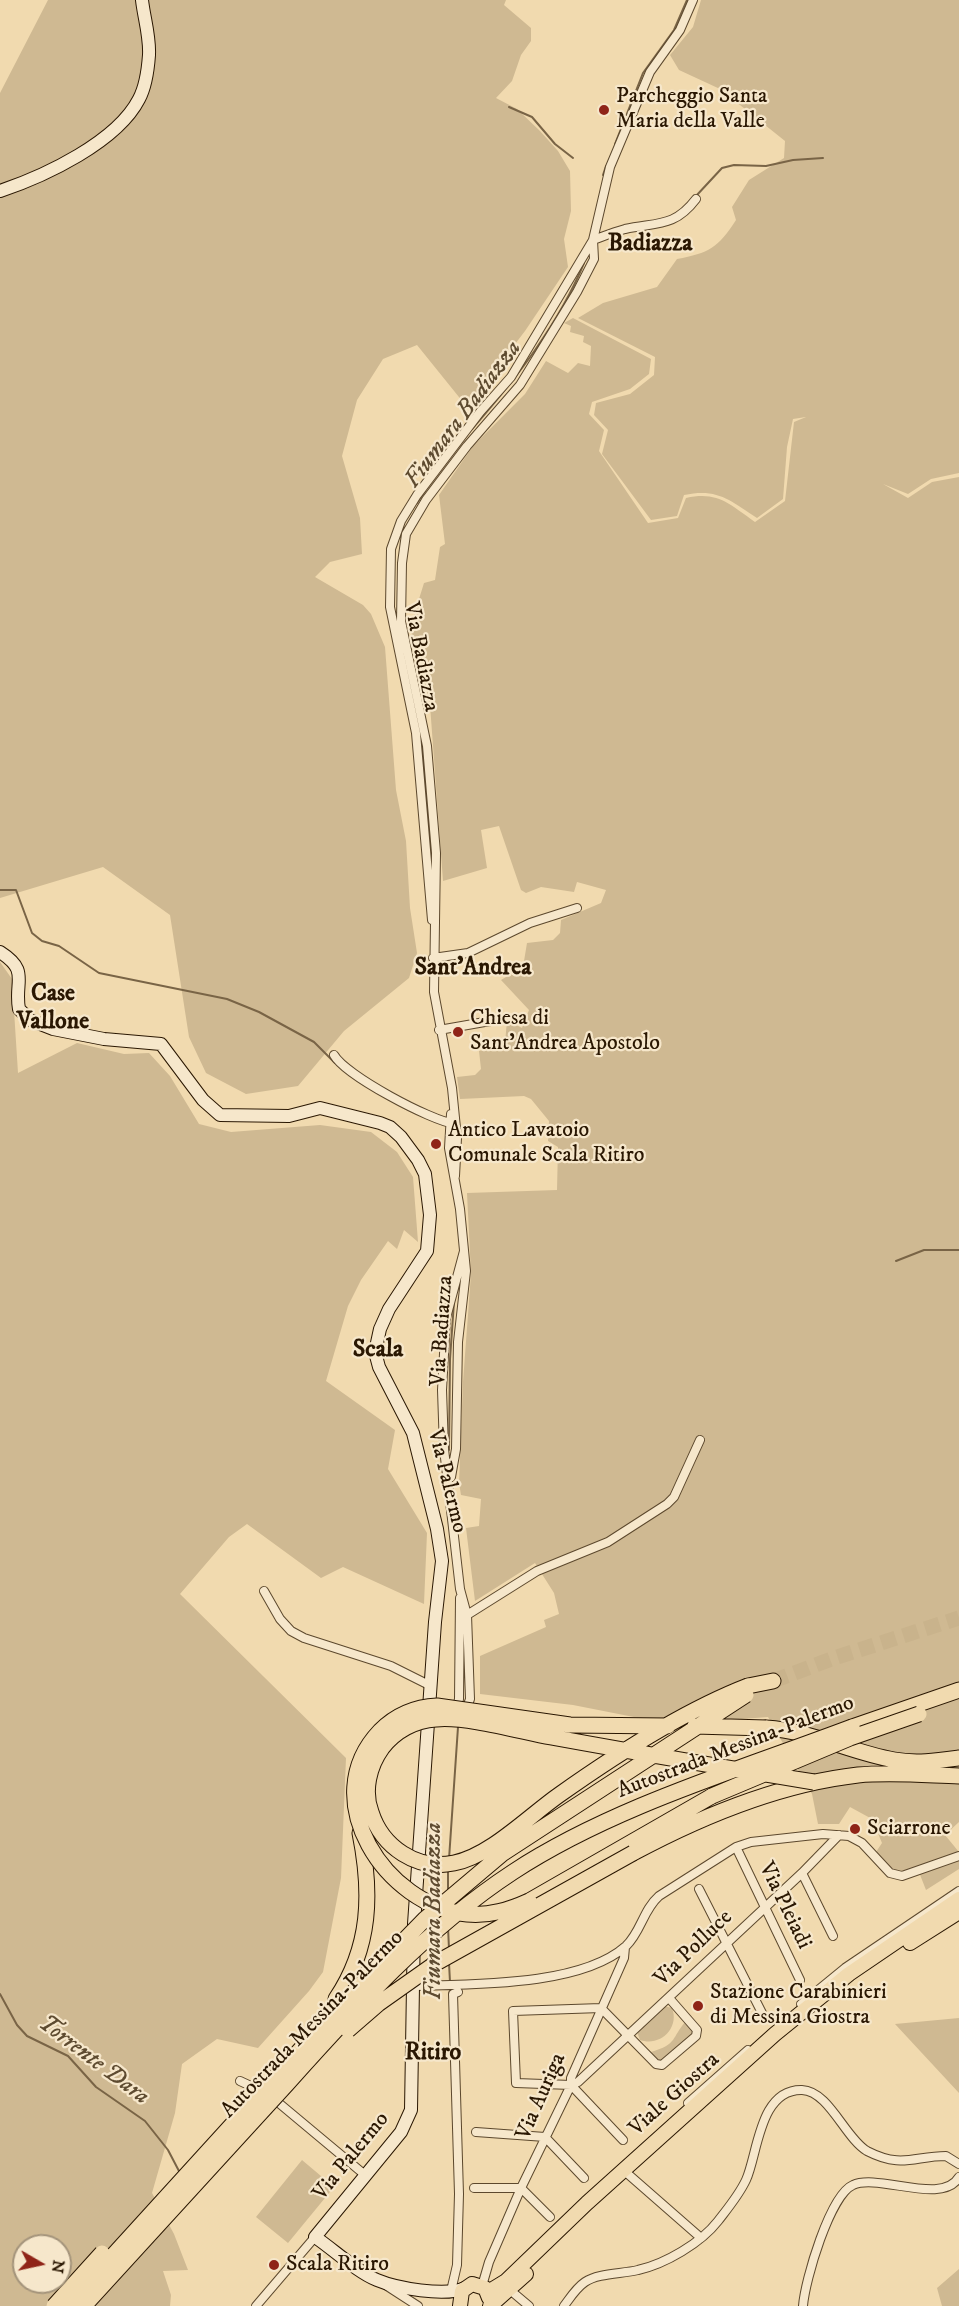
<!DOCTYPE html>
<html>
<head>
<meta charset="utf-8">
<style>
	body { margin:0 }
	#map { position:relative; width:959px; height:2306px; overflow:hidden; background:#f1daaf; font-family:"IM FELL DW Pica",serif }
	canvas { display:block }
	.north { position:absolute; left:12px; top:2234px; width:60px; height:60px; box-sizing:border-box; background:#f6e7cb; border:2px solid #a4947b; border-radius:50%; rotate:99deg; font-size:16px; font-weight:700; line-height:24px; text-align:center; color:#2a1702 }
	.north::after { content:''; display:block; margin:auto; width:21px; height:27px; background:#8f2418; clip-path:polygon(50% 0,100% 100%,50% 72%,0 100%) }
</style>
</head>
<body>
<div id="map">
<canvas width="959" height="2306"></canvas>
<div class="north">N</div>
</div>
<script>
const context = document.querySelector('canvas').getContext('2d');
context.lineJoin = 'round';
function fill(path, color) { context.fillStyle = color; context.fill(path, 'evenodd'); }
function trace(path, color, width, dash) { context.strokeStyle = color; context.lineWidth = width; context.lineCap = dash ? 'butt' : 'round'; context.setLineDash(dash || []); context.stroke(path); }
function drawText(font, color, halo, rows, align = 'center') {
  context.font = font + ' "IM FELL DW Pica",serif'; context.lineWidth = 4.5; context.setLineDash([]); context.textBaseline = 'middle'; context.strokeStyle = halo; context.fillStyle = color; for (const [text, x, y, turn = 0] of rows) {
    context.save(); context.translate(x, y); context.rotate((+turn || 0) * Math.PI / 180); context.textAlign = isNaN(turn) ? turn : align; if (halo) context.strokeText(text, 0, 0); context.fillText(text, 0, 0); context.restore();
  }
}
const green = new Path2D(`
	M48,0H506L504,5L531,28V41L521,55L512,81L496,98L517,109L540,131L558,151L570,171L571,211L564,239L568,267L525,331L467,407L417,345L383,359L357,400L342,456L360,518L362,554L330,562L315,577L363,605L371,614L385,647L396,790L406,841L410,908L417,953L409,978L344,1031L298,1086L246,1094L206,1073L189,1037L170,915L103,867L0,898V93Z
	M701,0H959V473L931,479L908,494L883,484L908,498L932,482L959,477V1822L945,1835L959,1852V1869L926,1890L917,1867C894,1876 891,1868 876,1852L882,1843L872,1819L850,1807L839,1824H818L812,1794L768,1717L742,1719H644L573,1705L480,1694V1656L546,1627L544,1620L559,1614L554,1593L535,1563L475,1601L466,1528L479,1526L481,1499L461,1495L459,1483L463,1382L471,1274L467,1193L557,1190L558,1147L548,1141L549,1121L531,1099L524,1096L460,1099L457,1077L475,1075L481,1069L479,1051L505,1044L507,1020L522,1028L529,1010L501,980L523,967L527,943L553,940L560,933L561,920L601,903L606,890L577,882L574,892L541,887L526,893L521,890L499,826L481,830L487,868L443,881L430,705L410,628L424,583L435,580L440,547L445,544L439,495L473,446L525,394L546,361L568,373L578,363L590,366L591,346L583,342L584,336L570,332L571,326L564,323L573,318L651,359L649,374L630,389L592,402L589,414L604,430L599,451L648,523L678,518L686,498C718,491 729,504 755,522L785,501L794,422L806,417L793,419L787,447L783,499L757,518C729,500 718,488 684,495L677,516L651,520L602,454L608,430L594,415L596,403L630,394L654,375L655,357L578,318L603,303L657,287L677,259C709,253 718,248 736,220L732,207L749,180L784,158L785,141L720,89L679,70L670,55L693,27Z
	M0,962L12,979L18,1073L77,1043L124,1054L149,1053L170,1076L199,1124L231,1132L320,1125L371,1132L397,1152L413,1177L418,1242L404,1230L397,1249L388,1241L361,1280L348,1306L326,1381L395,1430L388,1469L427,1533L424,1604L343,1567L321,1578L247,1524L229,1537L180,1594L346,1758L341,1878L323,1972L309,1991L258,2048L217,2039L182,2064L175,2113L152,2193L174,2234L188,2270L163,2271L171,2295L170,2306H0ZM24,2246H60V2282H24Z
	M664,2006L672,2008C680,2028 660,2047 640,2040L637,2032Z
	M959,2018V2093L895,2024Z
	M686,2021L694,2034L662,2062H657L651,2052C678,2044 671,2038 686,2021Z
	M302,2160L334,2187L288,2243L256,2217Z
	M959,2269V2306H942L937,2288Z`);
const stream = new Path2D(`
	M509,107L532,117L555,144L573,158
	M615,144L643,73L674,30L687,0
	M603,175L606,166
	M696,196L722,168L734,165L766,166L793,160L823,158
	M472,429C515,380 559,324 584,263
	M417,503L425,491
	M425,773L432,866
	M0,890H16L32,933L42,941L59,946L99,973L227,999L259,1012L314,1042L335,1063
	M896,1261L924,1250H959
	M449,1450L450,1359L454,1302
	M449,1859L458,1727
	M448,1892V1870
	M448,1927L449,1949
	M449,1963L450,1982
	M0,1994L17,2025L27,2036L68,2056L96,2087L145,2121L168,2150L180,2173`);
const highwayTunnel = new Path2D(`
	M773,1681L837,1657L959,1618`);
const street = new Path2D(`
	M593,240C604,236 614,232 625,229C656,222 674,228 696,199
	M432,920L416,733L390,607L391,549L401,521L417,495L480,412L511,377L593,240
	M433,958L468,953L530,923L577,908
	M439,1030L496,1020
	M334,1055C345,1075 431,1121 455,1124
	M455,1176L457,1138L452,1088L434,992L436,853L427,746L401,621L402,563L406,534L426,500L467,446L520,385L577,292L594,259L593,240L610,167L650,72L680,30L693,0
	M464,1251L446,1318L442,1390L444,1449L460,1589L467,1615L470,1699L465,1713
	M451,1477L456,1449L458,1342L466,1271L460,1209L449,1148L451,1114
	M264,1591L280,1619L291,1631L304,1638L391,1666L431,1686
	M467,1615L537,1571L608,1542L667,1504L674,1497L700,1440
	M456,1711L459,1699L460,1598
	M736,1847L800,1980
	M802,1873L833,1936
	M699,1889L762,2013
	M411,1986C470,1984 580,1987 626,1946C641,1932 643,1910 659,1896L736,1847L751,1842L823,1834L849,1836L862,1843L890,1873L902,1876L959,1856
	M801,2004L845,1968L959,1891
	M240,2081L268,2094L365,2175
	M571,2085L516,2083L513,2011L601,2008L656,2064L662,2065L696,2036L697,2030L669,1998
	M571,2085L578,2082L802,1873L839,1835
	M571,2085L623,2140
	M688,2103L748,2050
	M476,2132L545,2137L584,2178
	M629,2175L701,2238
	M474,2188H521L550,2217
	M387,2286L418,2306
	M482,2286L489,2262L521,2188L571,2085V2078L624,1958L625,1947
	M510,2290L529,2306
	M451,2291L457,2265L459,2194L453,1994L458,1992
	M256,2306L315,2237
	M564,2306C570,2298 576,2288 585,2282C598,2273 622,2274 638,2270C665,2264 701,2243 718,2221C728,2208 739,2195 746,2180C758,2154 759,2089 802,2090C829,2091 845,2138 867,2151C902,2169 914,2156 946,2156L959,2164
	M803,2306C805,2280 830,2195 853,2185C878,2173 943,2206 959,2177`);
const secondary = new Path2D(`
	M0,191C45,176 117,142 139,99C146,86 148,69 149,55C150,36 144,18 142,0
	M0,952C30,971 14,981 19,1009L30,1020L53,1029L104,1039L161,1044L203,1100L220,1115L289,1116L320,1108L380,1123L390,1127L401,1137L418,1160L425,1174L430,1215L427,1251L389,1309L380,1329L375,1352L379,1367L413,1433L437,1529L442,1561L435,1622L414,1924L411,2110L401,2132L315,2237C333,2249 357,2272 377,2280C396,2288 445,2297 465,2288`);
const primary = new Path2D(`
	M910,1943L959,1912
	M488,2292L506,2281L587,2203L775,2034L849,1974L959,1899
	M460,2306L462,2291L472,2284L485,2288L489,2298
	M490,2306L526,2274`);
const highway = new Path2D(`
	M748,1686L773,1681
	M852,1727L959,1690
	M766,1728C811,1731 850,1752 894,1760C916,1764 937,1761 959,1758
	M633,1853C702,1816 779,1784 858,1775C891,1772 926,1775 959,1776
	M529,1901L712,1796
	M336,1999C371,1947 372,1893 360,1833`);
const highwayBridge = new Path2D(`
	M748,1686C686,1710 614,1756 559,1795C529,1816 490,1856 454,1863C417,1871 382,1847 371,1812C363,1791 369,1766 382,1748C395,1731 415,1720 436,1719C467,1716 519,1731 551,1737C639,1753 726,1768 814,1782
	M695,1726L766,1728
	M712,1796L850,1738L919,1714
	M529,1901C509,1910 490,1916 467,1914C386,1906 315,1799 380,1731C395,1716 415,1707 437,1706L570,1725L668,1726
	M348,2030L378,2004L436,1963L633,1853
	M54,2306L102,2253
	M67,2306L341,2005L425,1919L502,1854L746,1695
	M84,2306C152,2232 219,2158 287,2084C356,2007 426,1929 513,1872C612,1807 741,1769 852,1727`);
const markers = [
	[604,110,6,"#8f2418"],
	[458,1032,6,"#8f2418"],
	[436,1144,6,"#8f2418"],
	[855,1829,6,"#8f2418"],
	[698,2006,6,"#8f2418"],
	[274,2265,6,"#8f2418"]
];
const poiNames = [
	["Parcheggio Santa",616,97],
	["Maria della Valle",616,122],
	["Chiesa di",470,1019],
	["Sant'Andrea Apostolo",470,1044],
	["Antico Lavatoio",448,1131],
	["Comunale Scala Ritiro",448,1156],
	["Sciarrone",867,1829],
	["Stazione Carabinieri",710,1993],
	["di Messina Giostra",710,2018],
	["Scala Ritiro",286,2265]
];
const streetNames = [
	["Via Badiazza",420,657,79],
	["Via Badiazza",443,1331,-86],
	["Via Palermo",446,1481,76],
	["Autostrada Messina-Palermo",736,1748,-21],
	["Via Pleiadi",784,1906,64],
	["Via Polluce",694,1949,-44],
	["Autostrada Messina-Palermo",313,2025,-46],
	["Viale Giostra",675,2095,-42],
	["Via Auriga",542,2097,-66],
	["Via Palermo",352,2157,-51]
];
const neighbourhoodNames = [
	["Badiazza",650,245],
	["Sant'Andrea",473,969],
	["Case",53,995],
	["Vallone",53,1023],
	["Scala",378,1351],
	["Ritiro",433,2054]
];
const waterNames = [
	["Fiumara Badiazza",464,415,-53],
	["Fiumara Badiazza",435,1911,-90],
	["Torrente Dara",93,2061,37]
];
fill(green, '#cfb992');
trace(stream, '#796446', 2);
trace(highwayTunnel, '#c9b38c', 15, [15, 8]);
trace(street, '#5c482d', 10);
trace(secondary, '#2a1702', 14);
trace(primary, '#2a1702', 16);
trace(highway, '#2a1702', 17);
trace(street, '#f6e7cb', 8);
trace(secondary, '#f6e7cb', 12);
trace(primary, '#f1daaf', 14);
trace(highway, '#f1daaf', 15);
trace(highwayBridge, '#2a1702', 17, []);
trace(highwayBridge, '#f1daaf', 15);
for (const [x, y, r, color] of markers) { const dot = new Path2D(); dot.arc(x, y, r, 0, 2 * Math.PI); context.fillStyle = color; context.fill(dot); trace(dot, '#f6e7cb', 2); }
drawText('22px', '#2a1702', '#f6e7cb', poiNames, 'left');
drawText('22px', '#2a1702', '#f6e7cb', streetNames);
drawText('bold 24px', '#2a1702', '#f6e7cb', neighbourhoodNames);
drawText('italic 24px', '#5e4b30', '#f6e7cb', waterNames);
</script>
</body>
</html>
